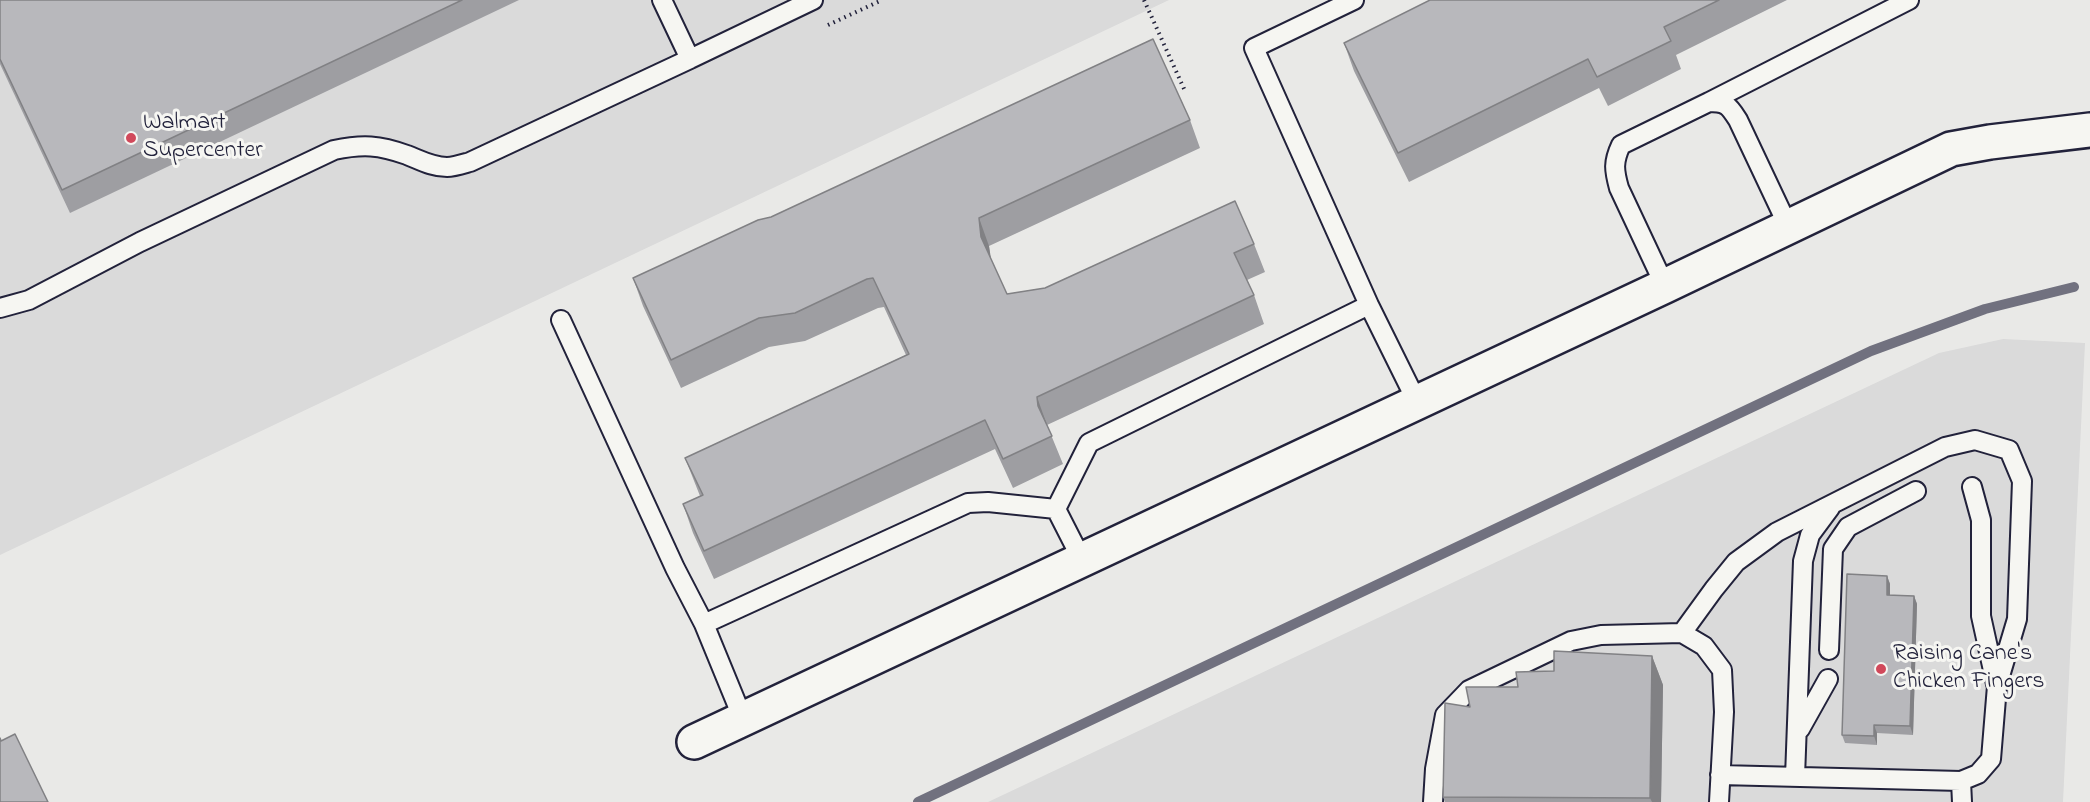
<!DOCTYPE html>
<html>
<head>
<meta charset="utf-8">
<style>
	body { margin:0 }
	canvas { display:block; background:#e9e9e7 }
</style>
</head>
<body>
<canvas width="2090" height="802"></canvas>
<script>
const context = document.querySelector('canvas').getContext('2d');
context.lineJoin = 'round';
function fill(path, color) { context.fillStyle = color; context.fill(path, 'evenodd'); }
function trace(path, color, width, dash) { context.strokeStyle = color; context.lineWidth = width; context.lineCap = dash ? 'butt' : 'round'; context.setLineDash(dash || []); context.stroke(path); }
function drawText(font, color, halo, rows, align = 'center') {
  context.font = font + ' "Indie Flower",sans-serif'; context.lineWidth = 6; context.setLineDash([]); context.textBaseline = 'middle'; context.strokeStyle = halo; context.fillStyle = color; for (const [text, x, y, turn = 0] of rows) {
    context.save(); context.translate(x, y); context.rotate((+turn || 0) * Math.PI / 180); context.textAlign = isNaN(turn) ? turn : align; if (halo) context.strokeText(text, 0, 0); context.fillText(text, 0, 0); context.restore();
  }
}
const built = new Path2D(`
	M0,0H1169L0,555Z
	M2003,339L2085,343L2063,802H988L1939,353Z`);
const stream = new Path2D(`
	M918,802L1871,351L1985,309L2074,287`);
const path = new Path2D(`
	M1144,0L1185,91
	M828,25L882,0`);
const lane = new Path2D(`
	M662,0L690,59L813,0
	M1354,0L1254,48L1369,305L1417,402
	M1709,102L1909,0
	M1665,286L1619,188C1614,170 1613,162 1621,145L1709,102C1727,102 1729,106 1738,120L1789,228
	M0,308L29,300L140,242L334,150C363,144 379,145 407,155C420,160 432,167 447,167C454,167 463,164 470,162L690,59
	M561,320L675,568L704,624
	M1972,487L1981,520V616L1996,684
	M1082,560L1056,509L1089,443L1369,305
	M1682,633L1714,589L1736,562L1777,532L1945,447L1975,440L2009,450L2022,481L2017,619L1997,686L1991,759L1978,774L1961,781L1720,775
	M1829,650L1833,549L1848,527L1916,491
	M743,719L704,624L968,503L988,502L1056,509
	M1800,729L1828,679
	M1795,777L1803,561L1810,535L1830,508
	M1961,781L1962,802
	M1433,802L1435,769L1445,715L1469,690L1571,641L1601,635L1682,633L1704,646L1722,670L1724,712L1719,802`);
const street = new Path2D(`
	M694,742L1665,286L1951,149L1990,142L2090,130`);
const wall = new Path2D(`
	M0,0H519L70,213L0,64Z
	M1430,0H1787L1676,55L1681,69L1608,106L1599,88L1409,182L1354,71L1344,43Z
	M1190,120L1200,148L989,246L990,257L1007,294L1045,288L1254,244L1265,272L1247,280L1254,295L1264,324L1047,425L1063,464L1013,488L995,449L714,579L693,533L683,504L700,496L685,458L906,355L884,307L878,308L805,341L769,347L681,388L643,306L633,278L771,217Z
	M1887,576L1890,584V595L1914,596L1917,604L1913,735L1877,733V745L1845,743L1842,735Z
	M1652,656L1663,685L1661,802H1445L1443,797L1470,707L1554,671Z`);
const shadedWall = new Path2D(`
	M979,218L989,246L992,265L981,237Z
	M1037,397L1047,425L1038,406Z
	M1887,576L1890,584V604L1887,595Z
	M1914,596L1917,604L1913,735L1910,726Z
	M1652,656L1663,685L1661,802H1652L1650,798Z
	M1874,725L1877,733V745L1874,736Z`);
const building = new Path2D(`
	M0,0H462L62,190L0,59Z
	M1430,0H1719L1664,27L1671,41L1597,77L1588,59L1398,153L1344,43Z
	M1153,39L1190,120L979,218L981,237L1007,294L1045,288L1235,201L1254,244L1234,253L1254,295L1037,397L1038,406L1052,436L1003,459L985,420L704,551L683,504L703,495L685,458L909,354L873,278L867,279L795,313L759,318L671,360L633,278L758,220L771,217Z
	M1847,574L1887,576V595L1914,596L1910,726L1874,725V736L1842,735Z
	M1554,651L1652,656L1650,798L1443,797L1445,703L1470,707L1466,687H1518L1516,672L1554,671Z
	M15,734L48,802H0V738L1,741Z`);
const markers = [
	[131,138,6,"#d1495b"],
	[1881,669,6,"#d1495b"]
];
const poiNames = [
	["Walmart",143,124],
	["Supercenter",143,152],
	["Raising Cane's",1893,655],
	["Chicken Fingers",1893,683]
];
fill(built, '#dadada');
trace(stream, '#71717f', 10);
trace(lane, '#22223b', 22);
trace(street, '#22223b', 38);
trace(path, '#22223b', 4, [1.5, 4.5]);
trace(lane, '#f6f6f2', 18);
trace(street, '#f6f6f2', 33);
fill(wall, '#9e9ea2');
fill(shadedWall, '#818184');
fill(building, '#b8b8bc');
trace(building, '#818184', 1.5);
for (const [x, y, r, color] of markers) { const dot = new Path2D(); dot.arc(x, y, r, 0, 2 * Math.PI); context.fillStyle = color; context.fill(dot); trace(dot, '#f6f6f2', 2); }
drawText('24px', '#22223b', '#f6f6f2', poiNames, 'left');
</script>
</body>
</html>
